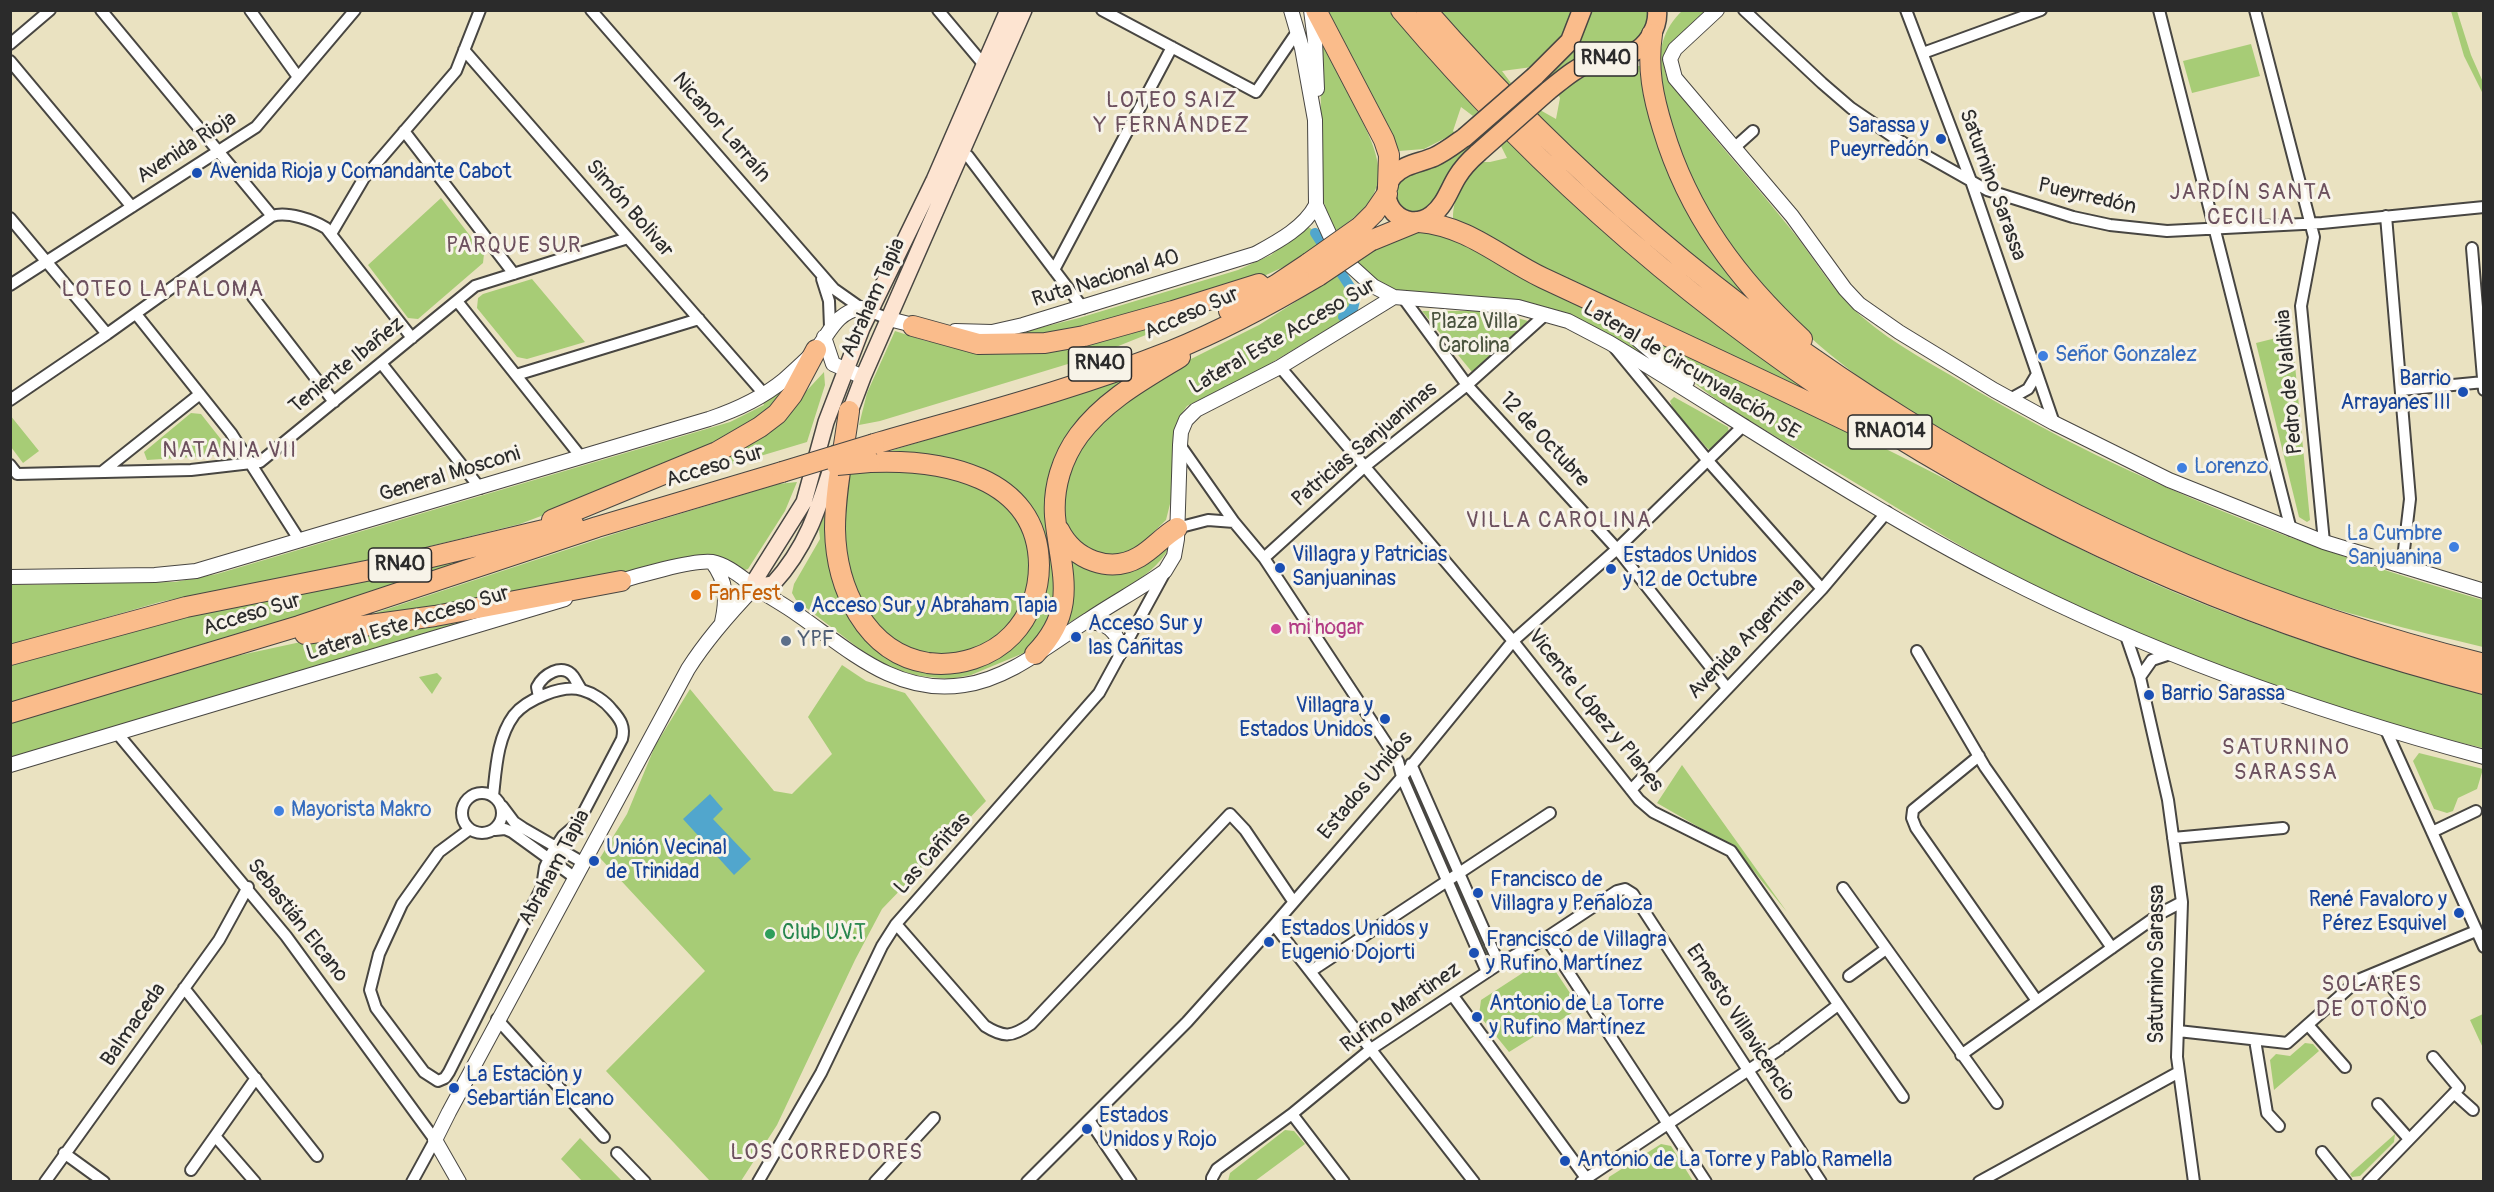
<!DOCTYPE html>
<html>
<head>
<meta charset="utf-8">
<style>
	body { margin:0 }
	#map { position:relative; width:2494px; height:1192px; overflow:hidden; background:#eae2c1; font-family:Pangolin,sans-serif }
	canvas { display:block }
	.frame { position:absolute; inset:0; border:12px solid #2b2b2b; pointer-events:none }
</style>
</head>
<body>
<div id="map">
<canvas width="2494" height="1192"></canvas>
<div class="frame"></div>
</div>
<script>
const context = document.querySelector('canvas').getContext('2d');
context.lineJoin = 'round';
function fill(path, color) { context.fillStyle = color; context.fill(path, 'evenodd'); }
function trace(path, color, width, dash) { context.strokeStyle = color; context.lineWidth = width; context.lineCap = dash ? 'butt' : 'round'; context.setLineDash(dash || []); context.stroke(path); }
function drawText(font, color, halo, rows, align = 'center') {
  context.font = font + ' Pangolin,sans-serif'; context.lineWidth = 6; context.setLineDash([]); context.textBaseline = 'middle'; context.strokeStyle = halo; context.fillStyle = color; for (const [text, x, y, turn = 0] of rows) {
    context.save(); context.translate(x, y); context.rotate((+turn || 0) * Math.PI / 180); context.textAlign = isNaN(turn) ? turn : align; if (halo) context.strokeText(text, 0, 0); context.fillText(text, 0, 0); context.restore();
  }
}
const green = new Path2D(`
	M1323,11H1389L1478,112L1473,116L1461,107L1453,131L1455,133L1424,149L1399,151Z
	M1439,11H1572L1563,35L1532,67L1502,71L1511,83L1507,87Z
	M1589,11H1647L1648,26L1635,43L1543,85L1541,83L1575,48Z
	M1682,11H1709C1687,30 1652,48 1669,81C1707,131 1750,178 1789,227C1814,257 1831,290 1861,316C1894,345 1936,366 1974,389C2134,484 2306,549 2483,600V647C2412,630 2340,613 2271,588C2215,569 2162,544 2109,520C1990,464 1854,392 1766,293C1754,281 1745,266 1735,252C1725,239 1713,226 1705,211C1693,191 1686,165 1677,143C1661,102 1645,45 1682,11Z
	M2451,11H2457L2471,55L2483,82V94L2464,56Z
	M1320,39C1332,62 1344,86 1356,109C1385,165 1394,194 1334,232L1322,197Z
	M2251,44L2260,76L2192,93L2183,61Z
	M1612,66H1640L1642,83L1663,151L1758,306L1646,218L1535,115L1540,110L1556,119L1560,98L1558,94L1591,72Z
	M1507,141C1541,173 1574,206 1610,237C1678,297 1751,352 1826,403L1541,268L1453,218C1453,196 1465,176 1481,162H1490L1507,158L1501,146Z
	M1470,144L1473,146L1438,200L1425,212H1407C1393,199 1393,189 1405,176Z
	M441,198L484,254L483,263L418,319L408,318L368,265Z
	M1307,226L1313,230L1320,243L1290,264L1253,281L1067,335L1003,337L1079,318L1238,270L1271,255Z
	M1415,233C1457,231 1488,259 1523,279C1543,290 1564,298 1585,309C1611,324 1631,343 1654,362L1572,317L1396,291L1382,286L1355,262L1374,247Z
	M1341,273L1355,298L1352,308L1342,317L1343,320L1256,372L1187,406L1179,417L1174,435L1172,496L1166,520L1132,553L1100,558L1065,532L1063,478L1098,420L1185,362L1259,325Z
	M532,279L585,342L527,359L517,357L477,308L478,298L483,294Z
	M1218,306L1091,357L880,421L859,425L867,393L895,331L926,341L1000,350Z
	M1422,311H1493L1528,321L1472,372Z
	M1630,325C1724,371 1819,415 1912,462C1993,503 2072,548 2155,584C2261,630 2372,665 2483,694V748C2317,709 2152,647 2001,568C1952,542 1906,513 1859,485C1809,455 1758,428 1710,395C1682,374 1656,349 1630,325Z
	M2292,334L2310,520L2307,522L2299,517L2256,343Z
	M824,372L825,385L807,442L617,499L799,399Z
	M1128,378L1130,382L1062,454L1059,604L1031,650L971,675L950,679L919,676L897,670L874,660L796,600L792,593L794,584L820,539L819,529L829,503L838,573L895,656L993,654L1043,569L1000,486L874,456Z
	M791,385L752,427L570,505L520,524L402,553L160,602L11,645V585L175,582L217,574L730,422L764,405L763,403Z
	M1674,397L1728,427L1729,434L1718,447L1710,450L1707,448L1673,409L1670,401Z
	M191,413L201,414L227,447L223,455L147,460L144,452Z
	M10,415L39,451L23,463L11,447Z
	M906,468L971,481L1010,508L1030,546L1029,594L1004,635L962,656L906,651L866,618L841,553L846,473Z
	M797,482L785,511L748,569L745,570L730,561L646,569L351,621L614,534L778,484Z
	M1168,539L1169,548C1154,578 1095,607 1065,625L1064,551L1088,565Z
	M519,545L429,576L11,704V665L181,618L378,578Z
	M499,613L11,758V723L236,656L324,637Z
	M842,665L866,681L905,693L986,801L882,909L855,960L777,1125L741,1181H710L606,1071L705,971L600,858L627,814L655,746L690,689L774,791L792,794L832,754L808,717Z
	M437,673L442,678L432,694L419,677Z
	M2419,753L2483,769L2477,789L2458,798L2453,811L2447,813L2434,809L2413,761Z
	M1682,765L1787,912L1735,848L1657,803Z
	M1413,776L1451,865L1447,868L1409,781Z
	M1459,879L1492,954L1488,957L1455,882Z
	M1541,961L1550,963L1580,1008L1509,1052L1479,1015L1481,1000Z
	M2483,1014V1048L2470,1020Z
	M2305,1043L2313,1044L2319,1051L2274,1090L2270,1060L2276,1054L2290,1056Z
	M1285,1130L1294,1131L1305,1144L1255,1181H1228L1230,1173Z
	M2395,1134L2394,1142L2360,1176L2352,1177L2350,1174Z
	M580,1138L622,1181H582L561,1159Z
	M1661,1144L1671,1146L1693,1181H1608L1609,1177Z`);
const water = new Path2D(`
	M710,794L723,809L713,819L751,859L734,875L683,819Z`);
const canal = new Path2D(`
	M1315,233L1356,296L1353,309L1343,317`);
const minor = new Path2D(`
	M101,10L272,216
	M250,10L298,77
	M591,10L834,289L861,308L889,319
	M938,10L985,66
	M1102,10L1256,92L1297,32
	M1744,10L1822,83L1851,108L1895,138L1987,190L2073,217L2110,225L2167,231L2322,223L2484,207
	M1906,10L1971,181L2054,423
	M2159,10L2291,530
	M2255,10L2314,237L2301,306L2324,542
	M10,44L50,10
	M464,50L764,394
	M1923,53L2041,10
	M10,61L132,207
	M404,131L514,274
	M1734,148L1753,131
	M958,150L968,156L1083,308
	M2386,216L2410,499L2402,567
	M10,218L107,334
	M331,234L364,178L456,71L480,10
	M2472,248L2484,390
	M1054,270L1172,47
	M822,279L829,301L830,327
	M10,285L256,127L355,10
	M253,297L334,402
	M1404,299L1467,385L1617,549L1727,688
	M457,301L581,457
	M136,314L231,433L300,541
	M1615,348L1709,462L1822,589
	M381,363L480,488
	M1280,367L1513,641L1639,800L1653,812L1731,851L1903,1097
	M516,375L699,319
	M2401,390L2484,382
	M2010,399L2028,389L2037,374
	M10,400L107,334L272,216C287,211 313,220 326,228L412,338
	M1180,445L1234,522L1264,558L1398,761L1402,777L1487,972
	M10,465L17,474L191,470L260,462L475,286L628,238
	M102,472L200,394
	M1177,528L1208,520L1234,522
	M1264,558L1364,467L1467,385L1546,314
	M2126,636L2140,677L2168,800L2182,902L2177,1057L2194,1182
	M1917,651L1985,767L2112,948
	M2140,677L2152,660L2170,654
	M539,697L537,687C543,675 562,662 573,676C576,680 578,685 581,689
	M2386,730L2484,947
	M117,733L286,936L435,1140L412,1182
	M1979,756L1913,810L1912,818L1916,828L2037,1001
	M1411,764L1499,964
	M1631,790L1822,589L1887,512
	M462 813a20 20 0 1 1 40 0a20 20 0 1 1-40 0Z
	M502,806L514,822L523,828L582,862
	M470,829L439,852L402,904L379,954L370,990L376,1008L424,1072L438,1081L445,1078L449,1072L542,887L545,867L551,854L563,836L578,823L622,739C625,727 621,720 612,710C605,701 593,693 582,690C562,684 526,700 514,715C497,738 496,769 493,796
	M495,830L505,829L512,832L574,877
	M2432,832L2476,811
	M2173,838L2283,828
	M1843,888L1997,1103
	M896,924L985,1026C1004,1038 1012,1037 1031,1024L1230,814L1245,830L1293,901
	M1274,925L1474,1182
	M1546,938L1706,1182
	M2385,969L2394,990L2411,1012
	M1311,971L1550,813
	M1849,976L1886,949
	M184,988L317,1156
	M1453,996L1589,1182
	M497,1019L604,1137
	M2308,1025L2345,1067
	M2178,1031L2287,1043L2358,980L2476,931
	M2255,1040L2267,1113L2279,1126
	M1784,1046L1838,1005
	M1961,1055L2161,913L2182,902
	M2454,1093L2473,1110
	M2378,1104L2409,1139
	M1292,1114L1344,1182
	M1089,1120L1131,1182
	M215,1136L255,1182
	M2322,1152L2346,1182
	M64,1153L104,1182
	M617,1153L645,1182
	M191,1170L256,1078
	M45,1182L219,940L248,887
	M758,1182L821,1073L882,946L896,924L1099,693L1165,572
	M875,1182L934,1118
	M1027,1182L1187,1022L1274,925L1402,777L1513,641L1617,549L1744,425
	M1212,1182V1178L1217,1169L1292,1114L1371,1049L1499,964L1546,938L1617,891L1625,889L1633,894L1821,1182
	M1581,1182L1780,1049
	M1979,1182L2179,1072
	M2368,1182L2459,1088L2433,1057`);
const tertiary = new Path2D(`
	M1291,10L1302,48L1315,120L1316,205L1332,240L1351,266L1373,286L1394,297L1518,307L1568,321L1610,343C1739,421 1865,507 2000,576C2154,655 2316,712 2484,757
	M1311,10L1315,41L1317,89
	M1717,10L1675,49L1670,59L1675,78L1792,216L1845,289L1859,304L1899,332L1994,390L2054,423L2169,480L2324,542L2484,591
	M1610,316L1687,382
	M889,319L921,327
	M955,331L992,332L1023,325L1255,254C1277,242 1304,228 1316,205
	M824,337L833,364L863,377
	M712,562C727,581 727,600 722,622
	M10,577L155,575L196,571L709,419C736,410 762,398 784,380C794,371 805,361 815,351C830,333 835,313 861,308
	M614,583C633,577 695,559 712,562C728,565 742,578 755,587C769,597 783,604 797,614C848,649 896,696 964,685C1009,679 1050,644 1088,620C1113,603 1140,589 1165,571L1174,556L1177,539L1180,445L1181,432L1186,420L1196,410L1280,367L1394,297
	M1085,622C1106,622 1119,630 1120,653
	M10,765L565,599
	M459,1182L435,1140L449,1112L688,669C707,639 730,613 755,587`);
const secondary = new Path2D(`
	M846,422L863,377L1024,10
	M836,453C820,503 809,545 773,584L755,587V580L804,502L826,422L862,328L934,180L1008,10`);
const trunk = new Path2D(`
	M1535,76L1570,41L1582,10
	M1548,91C1562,80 1575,68 1591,62C1614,54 1635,61 1650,37C1655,29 1658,20 1657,10
	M1465,137C1455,144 1445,152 1434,157C1420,163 1404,164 1393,176C1373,200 1403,236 1432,215C1445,205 1449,190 1457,177C1463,167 1470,160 1478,153`);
const motorway = new Path2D(`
	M1316,10L1384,140L1389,155L1388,186
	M1401,10C1686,346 2058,575 2484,684
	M1426,10C1708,332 2067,560 2484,664
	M1652,34C1647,68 1653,97 1663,129C1688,213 1738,280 1802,339
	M1419,222C1468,226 1501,258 1543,278C1652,329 1761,379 1870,432
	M1360,227L1374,213L1387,194
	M1370,241L1414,223
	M1229,311L1276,285L1309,263
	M913,326L978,344L1045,343L1084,336L1173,311L1259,284
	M849,411C844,450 835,490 835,529C836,587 865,653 928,663C958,667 991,657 1012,635C1030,616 1039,591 1039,565C1038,475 940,459 870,462
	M874,444C974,415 1075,389 1171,351C1223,330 1271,304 1318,276
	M552,520L717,452L760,427L777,414L792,395L816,350
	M1059,530C1074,560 1110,574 1139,557C1153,549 1163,536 1177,528
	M305,634L435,616L621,581
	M1035,654C1080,608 1060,571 1055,516C1053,487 1062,458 1079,435C1105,400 1144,379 1180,357
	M10,655L186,607L406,563L573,523
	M10,713L299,626L597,527L782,472`);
const trunkBridge = new Path2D(`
	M1465,137L1535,76
	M1478,153L1548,91`);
const motorwayBridge = new Path2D(`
	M1309,263L1360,227
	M1318,276L1370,241
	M837,465L870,462
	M782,472L874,444`);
const markers = [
	[1941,139,6,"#1a4fb4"],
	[197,173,6,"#1a4fb4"],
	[2043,356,6,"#3f7fe0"],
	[2463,392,6,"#1a4fb4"],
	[2182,468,6,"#3f7fe0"],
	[2454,547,6,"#3f7fe0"],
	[1280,568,6,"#1a4fb4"],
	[1611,569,6,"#1a4fb4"],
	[696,595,6,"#e8710a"],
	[799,607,6,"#1a4fb4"],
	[1276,629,6,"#d1479c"],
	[1076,637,6,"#1a4fb4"],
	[786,641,6,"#5c6f8a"],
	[2149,695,6,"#1a4fb4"],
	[1385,719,6,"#1a4fb4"],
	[279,811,6,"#3f7fe0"],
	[594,861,6,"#1a4fb4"],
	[1478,893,6,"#1a4fb4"],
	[2459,913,6,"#1a4fb4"],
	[770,934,6,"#2e9e5b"],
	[1269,942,6,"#1a4fb4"],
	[1474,953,6,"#1a4fb4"],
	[1477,1017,6,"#1a4fb4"],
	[454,1088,6,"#1a4fb4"],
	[1087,1129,6,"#1a4fb4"],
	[1565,1161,6,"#1a4fb4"]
];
const shields = [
	[1606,59,63],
	[1100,364,63],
	[1890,432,84],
	[400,565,63]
];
const shieldNames = [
	["RN40",1606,59],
	["RN40",1100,364],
	["RNA014",1890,432],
	["RN40",400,565]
];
const transitNames = [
	["Sarassa y",1929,127,"right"],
	["Pueyrredón",1929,151,"right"],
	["Avenida Rioja y Comandante Cabot",209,173],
	["Barrio",2451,380,"right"],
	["Arrayanes III",2451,404,"right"],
	["Villagra y Patricias",1292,556],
	["Sanjuaninas",1292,580],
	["Estados Unidos",1623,557],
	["y 12 de Octubre",1623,581],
	["Acceso Sur y Abraham Tapia",811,607],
	["Acceso Sur y",1088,625],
	["las Cañitas",1088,649],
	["Barrio Sarassa",2161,695],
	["Villagra y",1373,707,"right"],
	["Estados Unidos",1373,731,"right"],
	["Unión Vecinal",606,849],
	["de Trinidad",606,873],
	["Francisco de",1490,881],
	["Villagra y Peñaloza",1490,905],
	["René Favaloro y",2447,901,"right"],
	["Pérez Esquivel",2447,925,"right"],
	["Estados Unidos y",1281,930],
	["Eugenio Dojorti",1281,954],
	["Francisco de Villagra",1486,941],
	["y Rufino Martínez",1486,965],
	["Antonio de La Torre",1489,1005],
	["y Rufino Martínez",1489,1029],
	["La Estación y",466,1076],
	["Sebartián Elcano",466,1100],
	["Estados",1099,1117],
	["Unidos y Rojo",1099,1141],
	["Antonio de La Torre y Pablo Ramella",1577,1161]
];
const streetNames = [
	["Nicanor Larraín",721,128,49],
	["Avenida Rioja",187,148,-33],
	["Saturnino Sarassa",1992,185,70],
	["Pueyrredón",2087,197,13],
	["Simón Bolivar",629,209,49],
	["Ruta Nacional 40",1106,279,-17],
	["Abraham Tapia",874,298,-66],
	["Acceso Sur",1192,314,-24],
	["Lateral Este Acceso Sur",1283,337,-30],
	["Teniente Ibañez",347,366,-39],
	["Lateral de Circunvalación SE",1691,371,31],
	["Pedro de Valdivia",2290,382,-95],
	["12 de Octubre",1544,440,47],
	["Patricias Sanjuaninas",1365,445,-40],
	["Acceso Sur",715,467,-17],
	["General Mosconi",450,475,-17],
	["Acceso Sur",252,615,-17],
	["Lateral Este Acceso Sur",408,624,-17],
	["Avenida Argentina",1747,639,-46],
	["Vicente López y Planes",1595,711,51],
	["Estados Unidos",1366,786,-50],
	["Las Cañitas",933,854,-48],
	["Abraham Tapia",555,868,-62],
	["Sebastián Elcano",297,921,52],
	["Saturnino Sarassa",2158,964,-90],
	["Rufino Martinez",1401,1008,-35],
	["Ernesto Villavicencio",1740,1023,57],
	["Balmaceda",134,1025,-55]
];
const parkNames = [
	["Plaza Villa",1474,323],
	["Carolina",1474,347]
];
const shopNames = [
	["Señor Gonzalez",2055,356],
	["Lorenzo",2194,468],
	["La Cumbre",2442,535,"right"],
	["Sanjuanina",2442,559,"right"],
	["Mayorista Makro",291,811]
];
const foodNames = [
	["FanFest",708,595]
];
const hotelNames = [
	["mi hogar",1288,629]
];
const serviceNames = [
	["YPF",798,641]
];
const leisureNames = [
	["Club U.V.T",782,934]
];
const neighbourhoodNames = [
	["LOTEO SAIZ",1172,101],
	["Y FERNÁNDEZ",1172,126],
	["JARDÍN SANTA",2251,193],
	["CECILIA",2251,218],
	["PARQUE SUR",514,246],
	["LOTEO LA PALOMA",163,290],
	["NATANIA VII",230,451],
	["VILLA CAROLINA",1559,521],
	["SATURNINO",2286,748],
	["SARASSA",2286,773],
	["SOLARES",2372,985],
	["DE OTOÑO",2372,1010],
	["LOS CORREDORES",827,1153]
];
fill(green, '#a7cc76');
fill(water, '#51a6cd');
trace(canal, '#51a6cd', 10);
trace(minor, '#484642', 14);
trace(tertiary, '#484642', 16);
trace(secondary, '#484642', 18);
trace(trunk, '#484642', 21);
trace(motorway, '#484642', 22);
trace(minor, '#fff', 10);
trace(tertiary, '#fff', 14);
trace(secondary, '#fde4d1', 15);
trace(trunk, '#fabc8b', 18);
trace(motorway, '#fabc8b', 20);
trace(trunkBridge, '#484642', 21, []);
trace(motorwayBridge, '#484642', 22, []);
trace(trunkBridge, '#fabc8b', 18);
trace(motorwayBridge, '#fabc8b', 20);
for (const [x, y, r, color] of markers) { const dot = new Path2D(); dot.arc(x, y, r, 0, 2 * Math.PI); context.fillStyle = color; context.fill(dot); trace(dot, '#f7f3e8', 2); }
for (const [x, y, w] of shields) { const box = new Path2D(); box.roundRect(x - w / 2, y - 17, w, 34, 4.5); context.fillStyle = '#f7f3e8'; context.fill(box); trace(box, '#2b2b2b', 1.5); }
drawText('bold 20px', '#2b2b2b', null, shieldNames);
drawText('21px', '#164399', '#f7f3e8', transitNames, 'left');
drawText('21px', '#2b2b2b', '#f7f3e8', streetNames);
drawText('21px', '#4a533e', '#f7f3e8', parkNames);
drawText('21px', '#366cbe', '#f7f3e8', shopNames, 'left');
drawText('21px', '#c56008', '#f7f3e8', foodNames, 'left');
drawText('21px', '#b23c85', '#f7f3e8', hotelNames, 'left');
drawText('21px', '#4e5e75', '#f7f3e8', serviceNames, 'left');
drawText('21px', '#27864d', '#f7f3e8', leisureNames, 'left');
context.letterSpacing = '1.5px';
drawText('22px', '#6c505e', '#f7f3e8', neighbourhoodNames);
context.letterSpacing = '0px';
</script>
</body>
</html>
